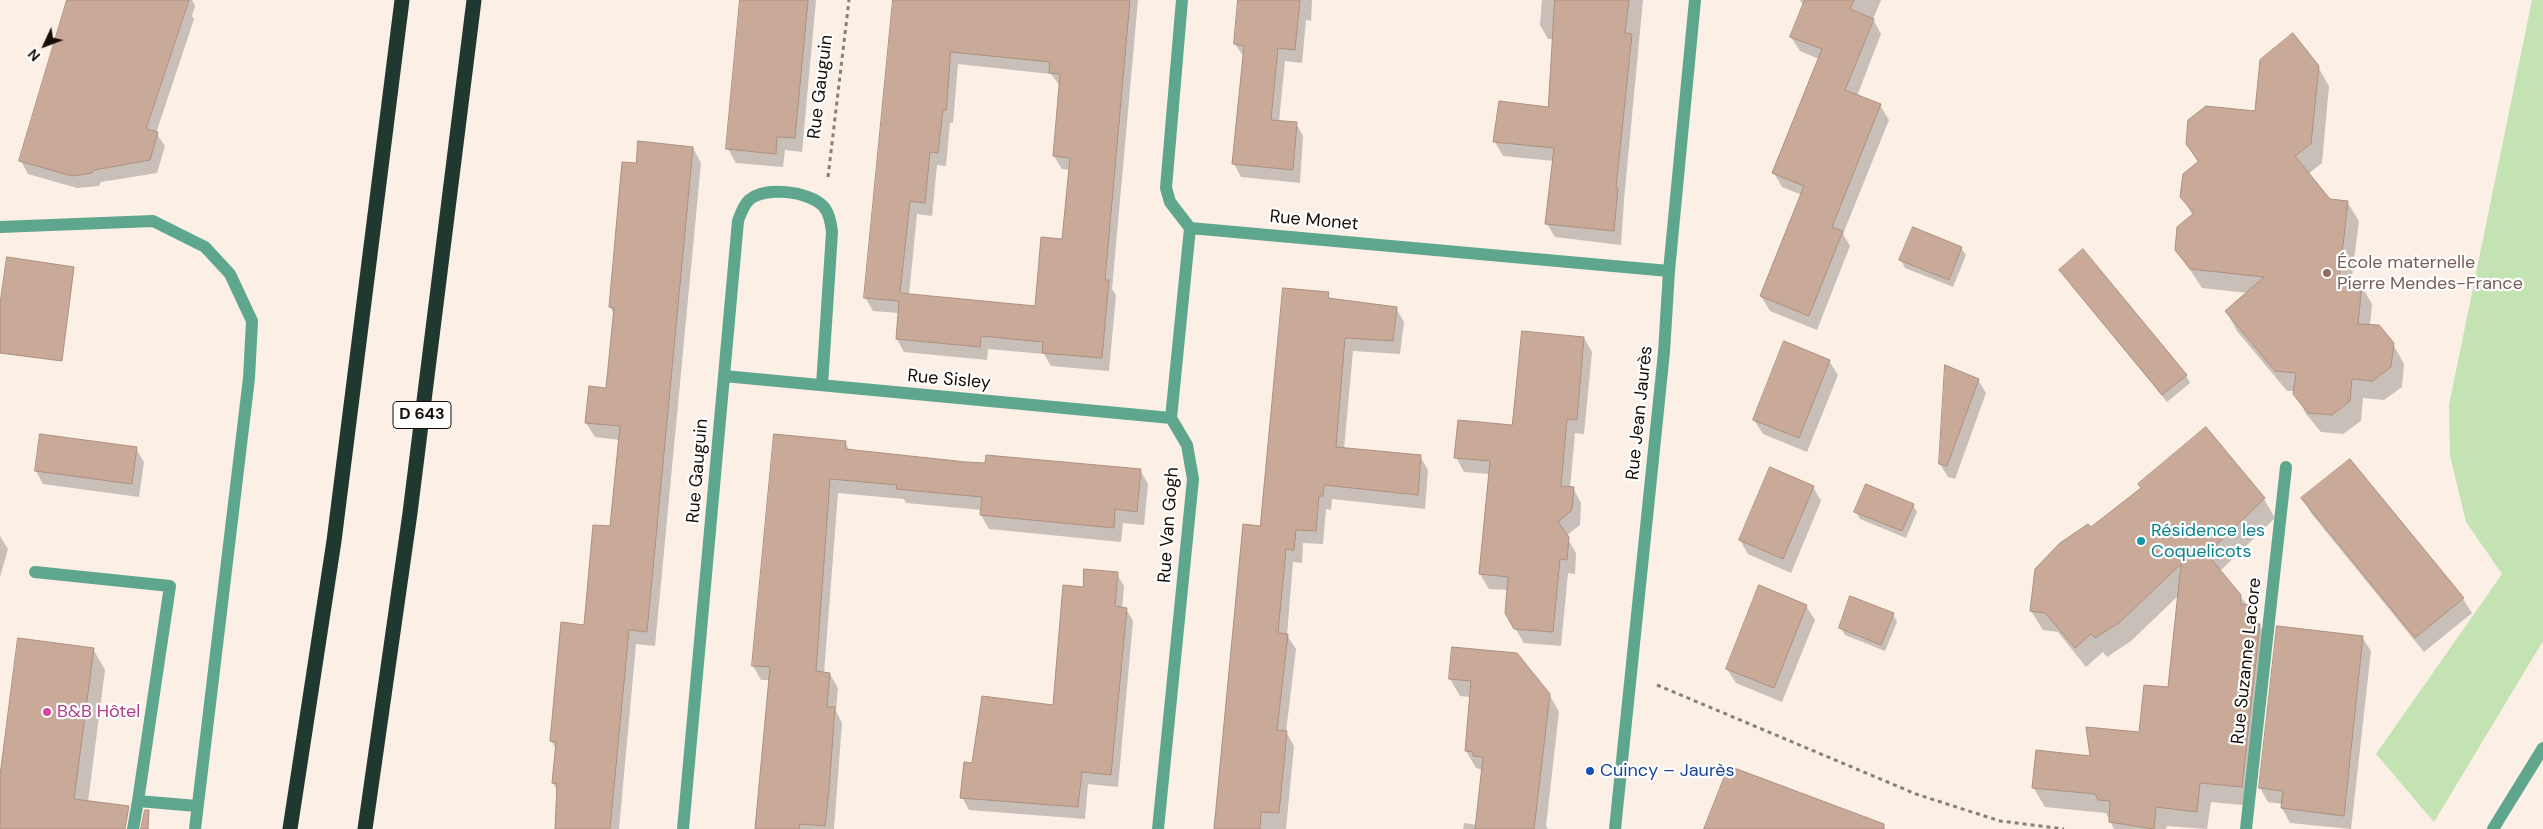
<!DOCTYPE html>
<html>
<head>
<meta charset="utf-8">
<style>
	body { margin:0 }
	#map { position:relative; width:2543px; height:829px; overflow:hidden; background:#fbefe6; font-family:"DM Sans",sans-serif }
	canvas { display:block }
	.north { position:absolute; left:20px; top:20px; width:50px; height:50px; -webkit-text-stroke:4px #fff; paint-order:stroke; rotate:227deg; font-size:14px; font-weight:700; line-height:20px; text-align:center; color:#160d06 }
	.north::after { content:''; display:block; margin:auto; width:18px; height:22px; background:#160d06; clip-path:polygon(50% 0,100% 100%,50% 72%,0 100%) }
</style>
</head>
<body>
<div id="map">
<canvas width="2543" height="829"></canvas>
<div class="north">N</div>
</div>
<script>
const context = document.querySelector('canvas').getContext('2d');
context.lineJoin = 'round';
function fill(path, color) { context.fillStyle = color; context.fill(path, 'evenodd'); }
function trace(path, color, width, dash) { context.strokeStyle = color; context.lineWidth = width; context.lineCap = dash ? 'butt' : 'round'; context.setLineDash(dash || []); context.stroke(path); }
function drawText(font, color, halo, rows, align = 'center') {
  context.font = font + ' "DM Sans",sans-serif'; context.lineWidth = 4.5; context.setLineDash([]); context.textBaseline = 'middle'; context.strokeStyle = halo; context.fillStyle = color; for (const [text, x, y, turn = 0] of rows) {
    context.save(); context.translate(x, y); context.rotate((+turn || 0) * Math.PI / 180); context.textAlign = isNaN(turn) ? turn : align; if (halo) context.strokeText(text, 0, 0); context.fillText(text, 0, 0); context.restore();
  }
}
const green = new Path2D(`
	M2532,0H2543V641L2434,822L2376,754L2502,574L2466,522L2450,456L2449,405Z`);
const shadow = new Path2D(`
	M68,0H192L195,6L192,16L194,19L156,133L165,146L157,173L101,182L99,186L77,188L28,174L21,161Z
	M741,0H816L802,152L785,150L783,167L736,163L728,149Z
	M894,0H1138L1112,289L1116,295L1109,371L1051,366L1044,354L988,349L987,360L904,352L897,339L899,313L873,311L865,297ZM958,64L1051,74L1060,86L1054,156L1062,169L1070,170L1064,241L1036,307L909,295L917,214L932,216L937,165L946,166L950,123H953Z
	M1239,0H1312L1311,21L1306,20L1302,63L1285,61L1279,122L1296,123L1303,136L1300,183L1241,177L1234,164L1244,57L1235,44Z
	M1542,0H1643L1624,200L1621,245L1555,237L1547,224L1554,161L1503,156L1495,142L1550,108L1554,39H1548L1540,25Z
	M1800,0H1881L1873,19L1881,34L1857,96L1880,105L1889,120L1843,234L1850,246L1817,330L1770,311L1761,296L1802,195L1782,187L1774,173L1819,59L1800,51L1791,37L1804,7Z
	M2318,67L2329,86L2322,163L2308,174L2329,200L2347,202L2359,221L2351,284L2361,285L2372,304L2370,326L2393,344L2404,364L2402,387L2384,400L2363,398L2361,421L2343,434L2321,432L2306,414L2295,391H2287L2237,331L2226,311L2248,293L2202,288L2177,250L2193,216L2182,197L2198,163L2187,144L2256,112Z
	M693,148L701,163L655,646L636,644L619,829H556L558,792L553,783L557,750L551,741L611,528L620,440L595,437L586,423L607,389L614,314L610,307L637,165Z
	M1961,248L1966,255L1953,287L1905,268L1901,260Z
	M2061,270L2186,375L2190,383L2167,402Z
	M1328,294L1331,300L1396,308L1404,322L1400,354L1353,351L1344,449L1420,456L1428,470L1425,509L1332,499L1331,510L1326,509L1323,544L1303,543L1302,563L1293,562L1287,635L1296,649L1286,732L1294,746L1286,829H1215L1261,527Z
	M1584,338L1592,352L1584,434L1575,433L1570,488H1573L1581,503L1580,525L1566,536L1576,553L1575,574L1568,573L1561,646L1524,643L1506,613L1508,590L1489,589L1480,574L1490,474L1464,472L1456,457L1514,426Z
	M1829,361L1838,375L1807,452L1763,434L1754,420Z
	M1978,380L1986,393L1955,479L1948,477L1940,464Z
	M845,442L850,451L965,463L1140,470L1148,484L1144,525L1123,523L1121,542L989,529L981,515L982,510L906,503L904,499L838,493L824,673L830,674L838,688L836,711L842,723L834,829H756L770,680H761L753,666Z
	M136,449L144,462L139,497L43,484L36,471Z
	M2350,460L2463,599L2472,613L2424,652L2311,513L2303,499Z
	M1813,487L1821,501L1791,573L1748,554L1740,540Z
	M2264,499L2275,518L2220,571L2248,606L2271,645L2253,806L2211,802L2207,829L2167,826L2166,829H2114L2106,813L2045,807L2033,787L2141,734L2169,689L2179,595L2131,641L2107,657L2103,652L2086,667L2058,632L2043,630L2031,611L2091,529Z
	M1913,505L1917,512L1906,538L1860,519L1856,512Z
	M0,536L8,549L0,577Z
	M1117,574L1124,586L1122,608L1126,609L1133,621L1118,787L1088,784L1085,819L969,810L962,797L973,764L1054,706L1084,589Z
	M1806,606L1815,620L1782,702L1736,683L1727,669Z
	M1893,614L1897,622L1885,651L1845,635L1841,628Z
	M2362,637L2371,651L2351,829L2290,823L2282,808L2283,804L2268,802L2260,788Z
	M1453,648L1549,694L1559,712L1546,826L1548,829H1463L1464,823L1477,825L1483,770L1476,768L1466,751L1470,697L1460,696L1450,679Z
	M93,649L105,670L88,802L121,829H0V786Z`);
const building = new Path2D(`
	M67,0H189L146,129L158,132L150,160L94,170L92,173L72,176L19,161Z
	M740,0H808L795,138L777,137L776,154L726,149Z
	M893,0H1130L1105,280H1109L1102,358L1042,353L1043,342L981,336L980,347L896,339L899,301L864,298ZM951,52L1050,62L1049,73L1060,74L1053,156L1070,158L1062,239L1041,237L1035,306L900,293L910,201L925,203L930,152L938,153L943,110H946Z
	M1238,0H1300L1295,50L1278,48L1271,120L1297,122L1293,170L1232,164L1244,46L1234,44Z
	M1555,0H1629L1625,33L1632,34L1616,188H1618L1614,231L1545,224L1554,148L1493,142L1499,101L1548,107Z
	M1805,0H1854L1850,9L1874,19L1845,90L1881,104L1832,227L1843,231L1809,316L1760,296L1804,186L1772,173L1822,49L1790,37Z
	M2293,33L2319,66L2311,144L2295,156L2330,199L2348,201L2339,281L2362,284L2358,324L2379,325L2394,343L2391,367L2373,381L2352,379L2350,401L2332,415L2308,413L2293,394L2296,373L2275,371L2225,311L2264,277L2190,269L2175,250L2177,227L2194,213L2180,197L2183,174L2199,161L2186,144L2188,120L2206,106L2255,111L2260,60Z
	M638,141L693,147L647,632L629,630L610,829H555L557,784L552,783L556,742L550,741L561,622L584,625L593,525L610,526L620,426L585,423L589,386L606,388L614,308L609,307L622,162L636,163Z
	M1913,227L1962,247L1949,280L1899,260Z
	M2083,249L2187,375L2162,395L2059,270Z
	M7,257L74,267L62,361L0,353V304Z
	M1283,288L1329,292L1328,298L1397,307L1393,341L1345,338L1336,447L1421,455L1418,495L1324,485L1323,496H1319L1316,531L1296,530L1294,550L1286,549L1278,633L1288,634L1277,730L1287,731L1279,813L1261,812L1260,829H1214L1243,524L1260,526Z
	M1522,331L1584,337L1577,420L1567,419L1561,486L1574,487L1572,510L1558,522L1569,537L1567,560L1560,559L1553,632L1514,629L1505,613L1508,577L1479,574L1490,461L1454,458L1458,420L1512,425Z
	M1784,341L1830,360L1799,438L1753,420Z
	M1945,365L1979,379L1947,466L1939,464Z
	M2206,427L2265,498L2207,554L2241,595L2240,604L2249,605L2247,623L2260,624L2242,787L2200,783L2197,812L2156,807L2154,829L2109,822L2110,801L2098,800L2095,794L2032,788L2036,750L2090,756L2086,727L2139,732L2144,685L2168,687L2181,564L2120,622L2095,638L2091,634L2075,648L2045,613L2030,611L2035,569L2060,543L2088,524L2091,527L2141,488L2138,484Z
	M40,434L137,447L132,484L35,471Z
	M774,434L846,441L845,449L966,462L985,463L986,455L1141,469L1137,512L1115,509L1114,528L980,515L982,497L896,489L897,485L830,479L816,671L830,673L827,707H835L829,790L825,826L800,824L799,829H755L770,667L752,666Z
	M2350,459L2464,598L2415,638L2301,498Z
	M1770,467L1814,486L1783,559L1739,540Z
	M1866,484L1914,504L1902,531L1854,512Z
	M1084,569L1118,572L1115,606L1127,608L1111,775L1082,772L1078,807L960,798L964,762L972,763L982,696L1053,705L1063,585L1083,587Z
	M1759,585L1807,605L1774,688L1726,669Z
	M1850,596L1894,613L1881,645L1839,628Z
	M2277,626L2363,636L2344,816L2281,808L2283,791L2259,788Z
	M18,638L94,648L74,799L129,806L125,829H0V776Z
	M1452,647L1517,653L1550,694L1534,829H1475L1483,757L1473,756V752L1465,751L1471,681L1449,679Z
	M1729,766L1884,824V829H1704Z
	M145,810H149L148,829H141Z`);
const path = new Path2D(`
	M828,177L849,0
	M1657,685L1916,794L2000,821L2064,829`);
const minor = new Path2D(`
	M1182,0L1166,188L1170,202L1190,228L1669,271
	M0,227L153,221L205,247L230,274L252,321L249,378L195,829
	M724,376L1171,418
	M35,572L170,586L138,801L197,806
	M133,829L138,801
	M683,829L738,221C741,213 743,206 749,200C765,186 809,191 823,206C829,212 831,223 832,232L822,385
	M1158,829L1193,479L1187,445L1171,418L1190,228
	M1615,829L1664,352L1669,271L1695,0
	M2246,829L2286,467
	M2493,829L2543,748`);
const highway = new Path2D(`
	M290,829L334,541L402,0
	M365,829L410,513L474,0`);
const markers = [
	[2327,273,5,"#8d6e63"],
	[2141,541,5,"#0f9aa8"],
	[47,712,5,"#d1479c"],
	[1590,771,5,"#1a4fb4"]
];
const shields = [
	[422,415,58]
];
const shieldNames = [
	["D 643",422,415]
];
const streetNames = [
	["Rue Gauguin",821,87,-83],
	["Rue Monet",1314,221,5],
	["Rue Sisley",949,380,5],
	["Rue Jean Jaurès",1640,413,-84],
	["Rue Gauguin",698,471,-85],
	["Rue Van Gogh",1169,525,-86],
	["Rue Suzanne Lacore",2247,661,-84]
];
const educationNames = [
	["École maternelle",2337,263],
	["Pierre Mendes-France",2337,284]
];
const cultureNames = [
	["Résidence les",2151,531],
	["Coquelicots",2151,552]
];
const hotelNames = [
	["B&B Hôtel",57,712]
];
const transitNames = [
	["Cuincy – Jaurès",1600,771]
];
fill(green, '#c4e3b3');
fill(shadow, '#0003');
fill(building, '#c9aa99');
trace(building, '#ad8f7e', 1);
trace(path, '#897e76', 3, [4, 4]);
trace(minor, '#5fa68e', 12);
trace(highway, '#1f3930', 15);
for (const [x, y, r, color] of markers) { const dot = new Path2D(); dot.arc(x, y, r, 0, 2 * Math.PI); context.fillStyle = color; context.fill(dot); trace(dot, '#fff', 2); }
for (const [x, y, w] of shields) { const box = new Path2D(); box.roundRect(x - w / 2, y - 13.5, w, 27, 4); context.fillStyle = '#fff'; context.fill(box); trace(box, '#160d06', 1); }
drawText('bold 16px', '#160d06', null, shieldNames);
drawText('18px', '#160d06', '#fff', streetNames);
drawText('18px', '#785e54', '#fff', educationNames, 'left');
drawText('18px', '#0d838f', '#fff', cultureNames, 'left');
drawText('18px', '#b23c85', '#fff', hotelNames, 'left');
drawText('18px', '#164399', '#fff', transitNames, 'left');
</script>
</body>
</html>
